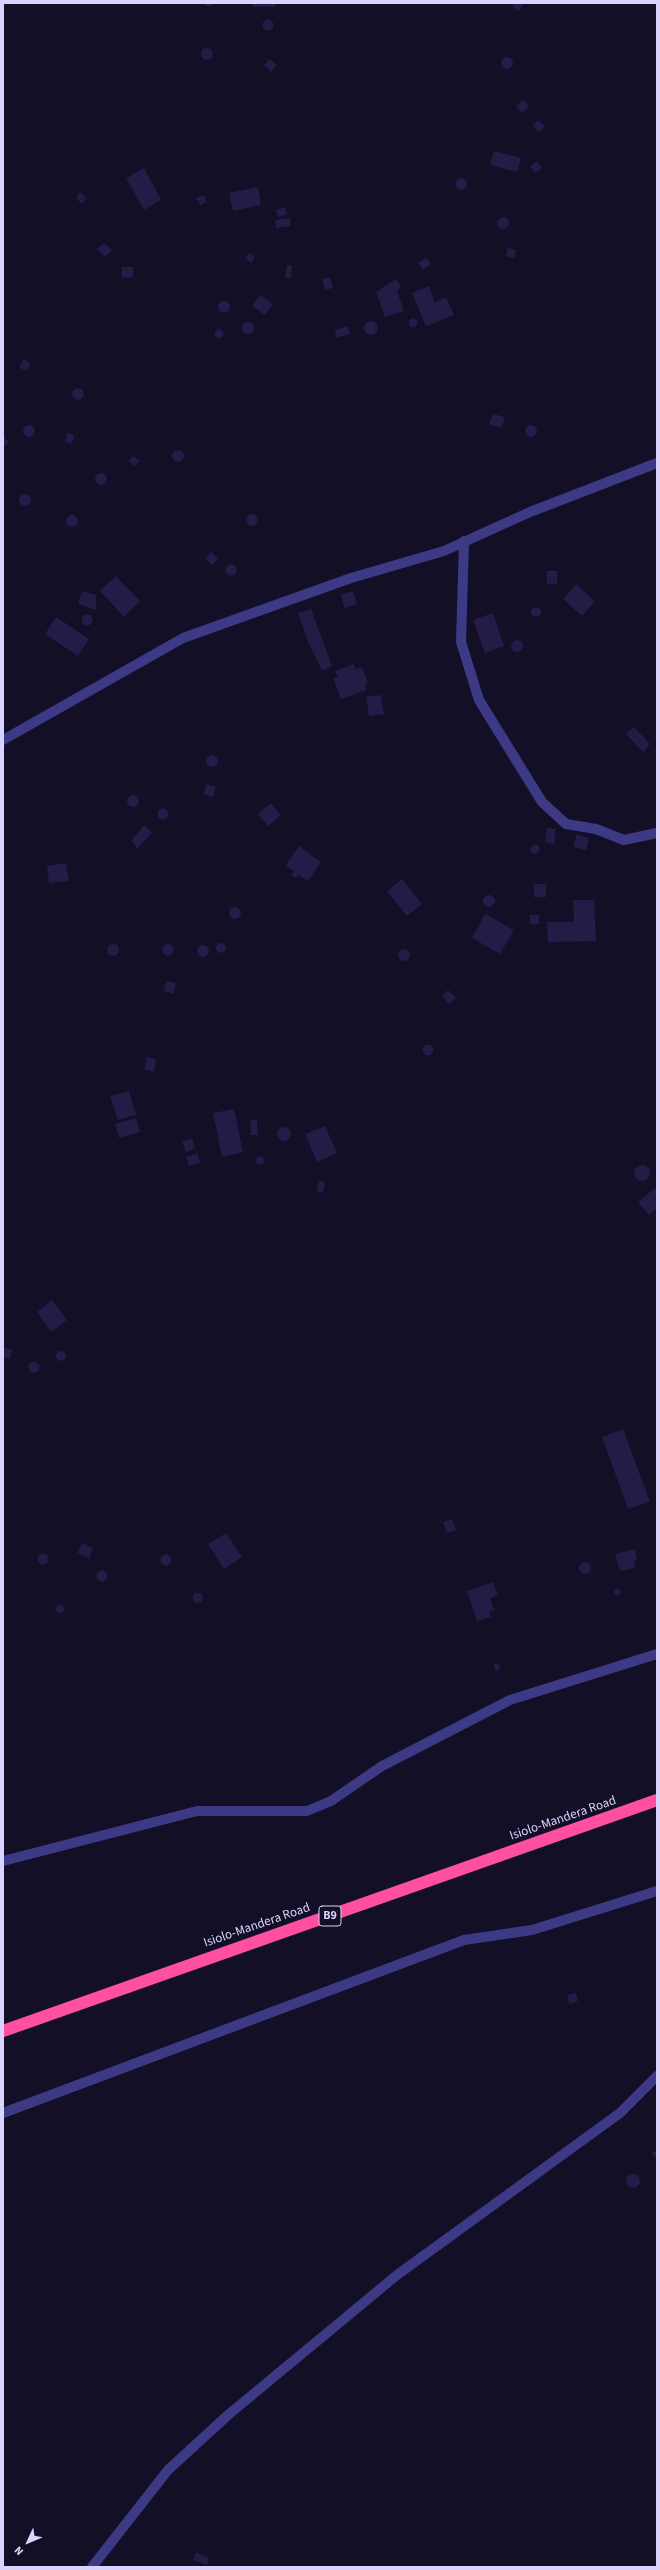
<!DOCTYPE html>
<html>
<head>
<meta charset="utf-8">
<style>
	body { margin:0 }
	#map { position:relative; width:660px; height:2570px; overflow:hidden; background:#130f26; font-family:"Source Sans 3",sans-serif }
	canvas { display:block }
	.frame { position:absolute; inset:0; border:4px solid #d9d4ff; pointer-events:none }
	.north { position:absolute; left:8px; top:2522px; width:40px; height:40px; -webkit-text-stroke:3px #130f26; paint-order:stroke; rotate:226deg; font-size:11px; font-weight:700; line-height:16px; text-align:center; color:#d9d4ff }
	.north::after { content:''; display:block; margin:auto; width:14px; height:18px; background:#d9d4ff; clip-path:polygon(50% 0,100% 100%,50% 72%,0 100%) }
</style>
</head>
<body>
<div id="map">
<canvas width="660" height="2570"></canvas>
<div class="frame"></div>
<div class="north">N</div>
</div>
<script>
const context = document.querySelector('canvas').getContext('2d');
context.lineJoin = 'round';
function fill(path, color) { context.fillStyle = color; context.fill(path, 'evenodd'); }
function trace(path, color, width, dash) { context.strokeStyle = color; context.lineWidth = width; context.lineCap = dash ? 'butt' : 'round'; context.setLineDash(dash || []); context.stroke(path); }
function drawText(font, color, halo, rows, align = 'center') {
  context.font = font + ' "Source Sans 3",sans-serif'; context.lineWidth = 4; context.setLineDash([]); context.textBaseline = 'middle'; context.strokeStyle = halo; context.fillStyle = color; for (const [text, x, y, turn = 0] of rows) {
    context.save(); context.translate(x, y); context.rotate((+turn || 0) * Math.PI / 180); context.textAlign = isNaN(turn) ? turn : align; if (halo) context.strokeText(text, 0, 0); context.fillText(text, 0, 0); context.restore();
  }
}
const building = new Path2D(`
	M203,3H215L209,7Z
	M253,3H275V7H253Z
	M515,3H521L523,5L518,11L512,6Z
	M262.5 25a5.5 5.5 0 1 1 11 0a5.5 5.5 0 1 1-11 0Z
	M201 54a6 6 0 1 1 12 0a6 6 0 1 1-12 0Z
	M501 63a6 6 0 1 1 12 0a6 6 0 1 1-12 0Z
	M270,59L277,65L271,72L264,65Z
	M523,100L529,106L522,113L516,106Z
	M539,120L545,127L538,132L533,125Z
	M494,151L521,158L517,172L490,165Z
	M537,161L542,168L535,173L530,166Z
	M144,168L161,200L144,210L126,178Z
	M455 184a6 6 0 1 1 12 0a6 6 0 1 1-12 0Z
	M258,187L261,205L233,211L229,193Z
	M80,192L87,198L82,204L76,198Z
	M204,195L207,202L200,205L196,198Z
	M285,207L287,214L278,217L276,210Z
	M497 223a6 6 0 1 1 12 0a6 6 0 1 1-12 0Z
	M290,218L291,226L276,228L275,220Z
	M104,243L112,250L105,257L97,249Z
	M508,248L516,250L514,258L506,256Z
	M250,253L255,258L251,263L245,258Z
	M426,258L431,264L423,270L418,263Z
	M287,265H292L291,278H285Z
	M122,267H133V277L122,278Z
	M330,277L333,288L325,290L322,279Z
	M396,279L401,286L397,291L404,311L385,317L376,292Z
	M429,286L435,302L446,297L454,315L426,326L412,293Z
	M260,295L273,304L265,315L252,306Z
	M218 307a6 6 0 1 1 12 0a6 6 0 1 1-12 0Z
	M408.5 323a4.5 4.5 0 1 1 9 0a4.5 4.5 0 1 1-9 0Z
	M364 328a7 7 0 1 1 14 0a7 7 0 1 1-14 0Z
	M242 328a6 6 0 1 1 12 0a6 6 0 1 1-12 0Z
	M348,326L350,334L336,338L335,330Z
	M214.5 334a4.5 4.5 0 1 1 9 0a4.5 4.5 0 1 1-9 0Z
	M24,359L31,364L26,371L19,367Z
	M72 394a6 6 0 1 1 12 0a6 6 0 1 1-12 0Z
	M493,414L505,417L501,428L489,424Z
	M23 431a6 6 0 1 1 12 0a6 6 0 1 1-12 0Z
	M525 431a6 6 0 1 1 12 0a6 6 0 1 1-12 0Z
	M67,433L74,435L72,444L65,442Z
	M4,437L9,442L5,446L3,444Z
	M172 456a6 6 0 1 1 12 0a6 6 0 1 1-12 0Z
	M133,456L140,461L135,466L128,461Z
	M95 479a6 6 0 1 1 12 0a6 6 0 1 1-12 0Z
	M19 500a6 6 0 1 1 12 0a6 6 0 1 1-12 0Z
	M246 520a6 6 0 1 1 12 0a6 6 0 1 1-12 0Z
	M66 521a6 6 0 1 1 12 0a6 6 0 1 1-12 0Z
	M211,552L218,559L212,565L205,559Z
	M225.5 570a5.5 5.5 0 1 1 11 0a5.5 5.5 0 1 1-11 0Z
	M547,571H557V584H547Z
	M116,576L140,601L124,617L100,591Z
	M576,584L595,601L582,616L563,599Z
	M82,591L96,595V610L78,604Z
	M353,591L357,604L344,608L341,594Z
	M531 612a5 5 0 1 1 10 0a5 5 0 1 1-10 0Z
	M311,609L332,666L322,671L308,642L298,613Z
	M493,613L504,646L485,653L473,620Z
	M81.5 620a5.5 5.5 0 1 1 11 0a5.5 5.5 0 1 1-11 0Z
	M56,617L89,639L78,656L45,634Z
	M511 646a6 6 0 1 1 12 0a6 6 0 1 1-12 0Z
	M354,664L355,669L362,667L368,683L365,684L367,690L341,699L333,678L338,677L335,671Z
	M381,695L384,714L369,716L366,697Z
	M634,727L650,744L643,752L626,734Z
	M206 761a6 6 0 1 1 12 0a6 6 0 1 1-12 0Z
	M206,784L216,787L213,797L204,794Z
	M127 801a6 6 0 1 1 12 0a6 6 0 1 1-12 0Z
	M271,803L281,815L268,826L258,814Z
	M157.5 814a5.5 5.5 0 1 1 11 0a5.5 5.5 0 1 1-11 0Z
	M144,825L152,833L137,849L132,840Z
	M547,828L556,829L554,844L545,842Z
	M577,834L589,838L586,850L573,847Z
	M530.5 849a4.5 4.5 0 1 1 9 0a4.5 4.5 0 1 1-9 0Z
	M299,846L321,862L308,881L298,875L296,878L291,875L294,871L285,866Z
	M66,863L69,881L49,883L47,866Z
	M402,879L422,904L407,916L387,891Z
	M534,884H546V897H534Z
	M483 901a6 6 0 1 1 12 0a6 6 0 1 1-12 0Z
	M573,900H594L596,941L548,942L547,922H574Z
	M229 913a6 6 0 1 1 12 0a6 6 0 1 1-12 0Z
	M485,914L514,930L500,954L472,938Z
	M530,915H539V924H530Z
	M216 948a5 5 0 1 1 10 0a5 5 0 1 1-10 0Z
	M162 950a6 6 0 1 1 12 0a6 6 0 1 1-12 0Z
	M107 950a6 6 0 1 1 12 0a6 6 0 1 1-12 0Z
	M197 951a6 6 0 1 1 12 0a6 6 0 1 1-12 0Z
	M398 955a6 6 0 1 1 12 0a6 6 0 1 1-12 0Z
	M166,981L176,983L174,994L164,991Z
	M448,990L456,998L449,1004L442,996Z
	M422.5 1050a5.5 5.5 0 1 1 11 0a5.5 5.5 0 1 1-11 0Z
	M147,1057L156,1060L154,1072L144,1069Z
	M129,1091L136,1115L118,1120L110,1096Z
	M234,1109L243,1152L222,1157L213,1113Z
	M136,1118L140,1132L119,1138L115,1124Z
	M250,1120H257L258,1135H251Z
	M325,1126L337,1153L317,1162L305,1134Z
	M277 1134a7 7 0 1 1 14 0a7 7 0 1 1-14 0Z
	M192,1138L195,1148L186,1152L182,1142Z
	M197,1153L200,1163L189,1166L186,1157Z
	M262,1156L265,1163L257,1165L255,1158Z
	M634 1173a8 8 0 1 1 16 0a8 8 0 1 1-16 0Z
	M319,1180L325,1182L323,1193L317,1192Z
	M655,1188L657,1190V1208L649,1215L638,1202Z
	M52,1300L67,1320L51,1332L37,1312Z
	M4,1347L12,1350L10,1359L3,1357Z
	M56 1356a5 5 0 1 1 10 0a5 5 0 1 1-10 0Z
	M28.5 1367a5.5 5.5 0 1 1 11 0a5.5 5.5 0 1 1-11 0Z
	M623,1429L650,1502L628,1509L602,1437Z
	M452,1519L456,1530L447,1533L443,1522Z
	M226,1533L242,1557L224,1569L208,1544Z
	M82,1543L93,1548L89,1558L78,1553Z
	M635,1549L637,1560L634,1561L635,1568L620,1571L615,1554Z
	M37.5 1559a5.5 5.5 0 1 1 11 0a5.5 5.5 0 1 1-11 0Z
	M160.5 1560a5.5 5.5 0 1 1 11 0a5.5 5.5 0 1 1-11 0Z
	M579 1568a6 6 0 1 1 12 0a6 6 0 1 1-12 0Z
	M96.5 1576a5.5 5.5 0 1 1 11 0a5.5 5.5 0 1 1-11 0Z
	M493,1582L498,1595L490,1598L494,1610L489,1612L491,1617L477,1621L467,1591Z
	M613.5 1592a3.5 3.5 0 1 1 7 0a3.5 3.5 0 1 1-7 0Z
	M193 1598a5 5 0 1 1 10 0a5 5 0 1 1-10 0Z
	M56 1609a4 4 0 1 1 8 0a4 4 0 1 1-8 0Z
	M498,1663L501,1669L496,1671L493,1665Z
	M576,1993L578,2001L569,2004L567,1995Z
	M657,2149V2159L652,2154Z
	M626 2181a7 7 0 1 1 14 0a7 7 0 1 1-14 0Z
	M196,2552L209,2558L207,2565L193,2560Z`);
const street = new Path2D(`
	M464,541L461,642L479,700L542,802L566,824L596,829L624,840L657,833
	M3,740L183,638L351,578L444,551L530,512L657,463
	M3,1861L197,1811H307L331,1801L382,1766L510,1700L657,1654
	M3,2113L464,1940L532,1930L657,1891
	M92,2567L168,2470L228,2415L397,2275L620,2113L657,2076`);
const highway = new Path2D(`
	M3,2031L657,1800`);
const shields = [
	[330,1916,22]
];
const shieldNames = [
	["B9",330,1916]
];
const streetNames = [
	["Isiolo-Mandera Road",563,1819,-19],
	["Isiolo-Mandera Road",257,1926,-19]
];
fill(building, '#241b47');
trace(street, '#3d3a85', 10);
trace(highway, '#ff4fa3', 12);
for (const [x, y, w] of shields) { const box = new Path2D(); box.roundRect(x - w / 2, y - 10, w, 20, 3); context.fillStyle = '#130f26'; context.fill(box); trace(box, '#d9d4ff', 1); }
drawText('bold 12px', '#d9d4ff', null, shieldNames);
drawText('13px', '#d9d4ff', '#130f26', streetNames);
</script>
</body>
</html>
